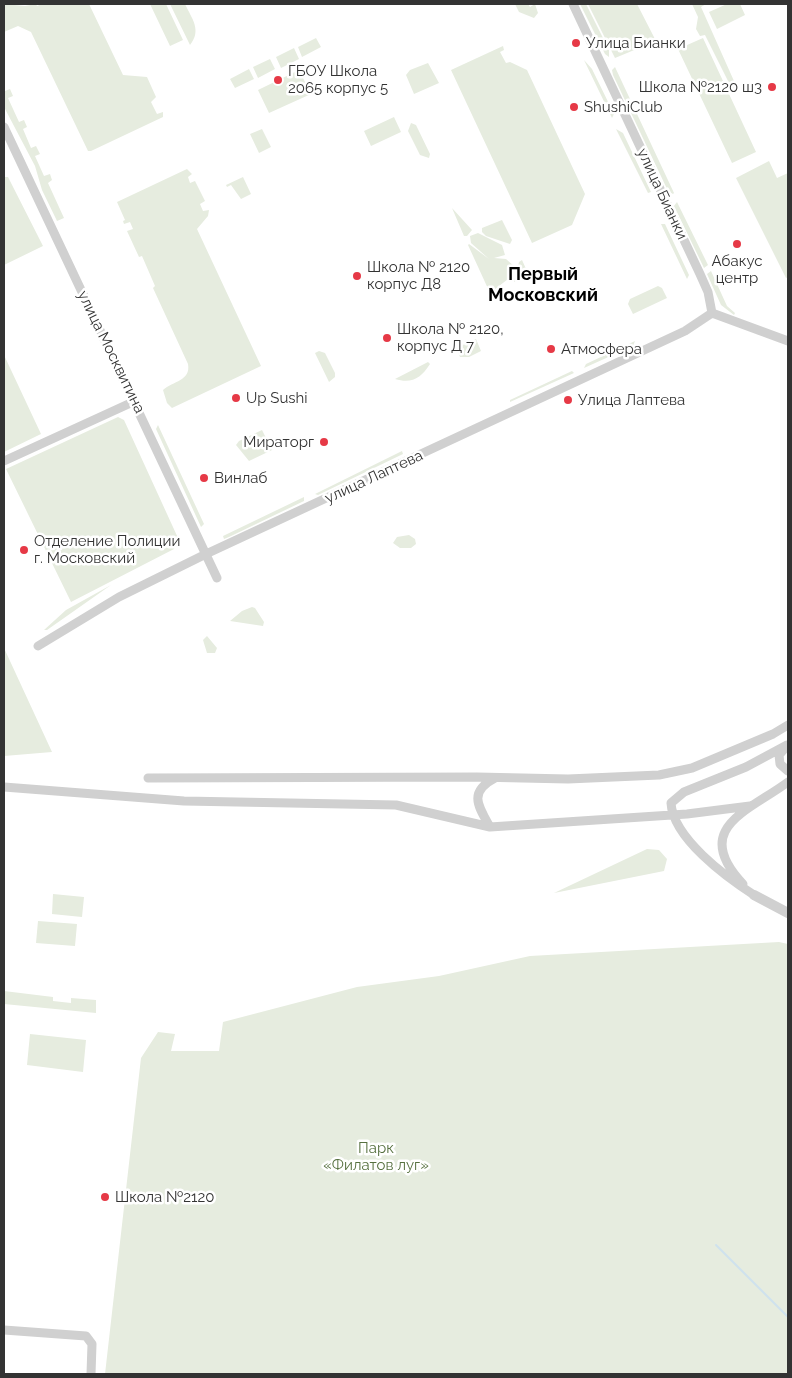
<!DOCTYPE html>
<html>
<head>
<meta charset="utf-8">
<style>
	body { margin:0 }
	#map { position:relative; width:792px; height:1378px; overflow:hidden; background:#fff; font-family:Raleway,sans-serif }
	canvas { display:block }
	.frame { position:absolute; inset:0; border:5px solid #333; pointer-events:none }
</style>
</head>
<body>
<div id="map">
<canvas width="792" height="1378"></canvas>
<div class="frame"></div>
</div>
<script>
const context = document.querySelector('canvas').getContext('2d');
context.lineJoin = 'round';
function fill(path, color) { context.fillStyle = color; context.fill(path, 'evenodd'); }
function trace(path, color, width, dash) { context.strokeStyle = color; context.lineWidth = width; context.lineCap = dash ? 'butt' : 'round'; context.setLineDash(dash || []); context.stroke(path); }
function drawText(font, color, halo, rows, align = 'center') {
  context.font = font + ' Raleway,sans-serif'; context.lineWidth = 5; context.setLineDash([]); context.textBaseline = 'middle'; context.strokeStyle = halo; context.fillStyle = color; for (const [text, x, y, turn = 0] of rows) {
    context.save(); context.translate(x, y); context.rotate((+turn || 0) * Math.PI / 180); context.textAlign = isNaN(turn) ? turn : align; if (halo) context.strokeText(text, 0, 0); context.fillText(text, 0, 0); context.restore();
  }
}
const green = new Path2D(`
	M4,4L25,6L36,4L37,6L42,4H89L123,75L147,77L156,97L151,102L157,114L163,112V117L91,151H88L31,32L18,26L4,32Z
	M150,4H166L183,40L170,46Z
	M170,4H185C192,19 202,30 190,45Z
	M515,4H528L530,7L535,4L538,13L534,18L519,12Z
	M580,4H586L609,50V57L605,54Z
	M588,4H637L656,41L615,58Z
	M692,4H706L701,7L738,90L734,93L705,35L700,36L696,29L698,17Z
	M727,4H740L745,15L717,29L709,12Z
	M316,38L321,47L302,57L298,47Z
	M703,38L756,152L732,163L678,49Z
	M503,46L504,50L500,52L506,63L510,62L527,70L585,194L572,225L532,243L451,70Z
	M294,48L299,59L281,68L276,57Z
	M270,59L275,69L258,78L253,67Z
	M584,60L592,69L614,114L612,118Z
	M428,63L439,83L414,94L406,75L410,70Z
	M615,67L674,193L673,194L668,191L613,75L612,70Z
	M249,69L254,79L235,88L230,79Z
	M299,70L311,94L269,113L258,90Z
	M4,89L5,91L10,89L13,96L8,98L19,122L24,120L27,127L23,129L31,148L36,146L40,154L35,156L44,176L50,174L52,180L48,183L64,218L57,221L42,190L35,166L4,107Z
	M394,117L401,132L371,146L364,131Z
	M411,123L416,125L430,154L429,158L420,155L408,131Z
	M262,129L271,147L259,153L250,134Z
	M616,129L623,133L651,192L648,193Z
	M769,161L777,178L788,173V277L786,278L736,178Z
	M187,169L192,174L188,177L190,183L195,181L205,201L200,204L203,211L209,210L208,216L197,229L261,366L172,408L167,403L163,390C173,381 191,381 188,364L153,288L155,286L142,256L139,257L127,231L133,229L130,222L124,224L123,221L125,220L117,202Z
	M4,177H8L43,246L4,265Z
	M243,177L251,194L241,199L231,185L227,187L226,185Z
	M677,202L708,265L704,268L674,206Z
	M452,208L472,230L467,236H464Z
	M502,220L512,240L510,244L486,236L482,232V228Z
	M661,224H665L689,275L687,279Z
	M478,233L502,245L505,255L494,258L506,259L515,267L512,276L490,293L468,245L469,244L489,259L471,243L470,236Z
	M522,260L527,271L524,277L514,282L519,262Z
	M711,271L727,306L735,313L734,315L721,305L707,274Z
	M658,286L662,288L667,298L633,314L628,304L630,299Z
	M476,339L481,351L469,357H460L456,348Z
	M635,341L633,346L584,368L586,364Z
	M319,351L325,353L335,373V377L329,382L315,353Z
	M4,355L41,434L4,452Z
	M428,362L430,364C421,378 412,384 395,379Z
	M572,371L574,373L510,402V400Z
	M118,417L124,420L178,538L174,549L71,602L6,469Z
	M158,425L204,524L201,527L156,429Z
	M262,430L272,450L249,461L236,445L239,441Z
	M402,451L403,454L318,495L315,494Z
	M304,497V501L229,537L224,539L223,536Z
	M409,535L415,539L416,544L411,548H400L393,543L397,537Z
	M111,585L47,630H44L66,610Z
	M252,607L255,608L264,622L263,626L230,621L242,611Z
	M207,636L217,648L215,653H207L203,640Z
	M4,648L52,752L4,756Z
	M647,849L659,850L667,859L664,871L554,893Z
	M53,894L84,897L82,917L52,914Z
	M38,921L77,924L75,946L36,943Z
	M779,942L788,944V1374H105L141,1058L158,1032L175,1034L171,1051H219L223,1022L357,987L439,976L530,956Z
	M4,991L53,997V1001L71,1003V998L96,1000V1013L4,1004Z
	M30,1034L86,1040L83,1072L27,1065Z`);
const stream = new Path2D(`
	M716,1245L788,1317`);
const minor = new Path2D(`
	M573,4L700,274L708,292L712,313
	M4,127L217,578
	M712,313L788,341
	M4,461L135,401
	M38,646L119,597L206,554L685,331L712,313
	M785,748L779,755L780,764L788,771
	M148,778L477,777L568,779L659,775L692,768L773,734L788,725
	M4,787L184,801L396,805L490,827L687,814L750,806
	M490,827C478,806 468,792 495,778
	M743,884C690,828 749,811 788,782
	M754,895C726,877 673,838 671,803L684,792L746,767L787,745
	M4,1330L86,1336L92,1344L91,1374`);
const tertiary = new Path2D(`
	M754,895L788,913`);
const markers = [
	[576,43,5,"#e63946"],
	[278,80,5,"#e63946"],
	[772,87,5,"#e63946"],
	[574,107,5,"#e63946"],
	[737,244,5,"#e63946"],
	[357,276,5,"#e63946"],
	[387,338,5,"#e63946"],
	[551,349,5,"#e63946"],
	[236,398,5,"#e63946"],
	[568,400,5,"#e63946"],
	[324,442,5,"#e63946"],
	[204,478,5,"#e63946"],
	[24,550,5,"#e63946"],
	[105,1197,5,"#e63946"]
];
const poiNames = [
	["Улица Бианки",586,43],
	["ГБОУ Школа",288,71],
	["2065 корпус 5",288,88],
	["Школа №2120 ш3",762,87,"right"],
	["ShushiClub",584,107],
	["Абакус",737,261,"center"],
	["центр",737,278,"center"],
	["Школа № 2120",367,267],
	["корпус Д8",367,284],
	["Школа № 2120,",397,329],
	["корпус Д 7",397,346],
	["Атмосфера",561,349],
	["Up Sushi",246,398],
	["Улица Лаптева",578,400],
	["Мираторг",314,442,"right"],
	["Винлаб",214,478],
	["Отделение Полиции",34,541],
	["г. Московский",34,558],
	["Школа №2120",115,1197]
];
const streetNames = [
	["улица Бианки",662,194,65],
	["улица Москвитина",111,352,64],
	["улица Лаптева",374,477,-25]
];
const parkNames = [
	["Парк",376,1148],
	["«Филатов луг»",376,1165]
];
const quarterNames = [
	["Первый",543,275],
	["Московский",543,296]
];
fill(green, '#e6ecdf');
trace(stream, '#cfe2ee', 2);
trace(minor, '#d0d0d0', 9);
trace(tertiary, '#d0d0d0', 10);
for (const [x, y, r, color] of markers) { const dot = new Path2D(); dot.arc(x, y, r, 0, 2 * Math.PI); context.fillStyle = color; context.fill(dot); trace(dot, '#fff', 2); }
drawText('15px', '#333', '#fff', poiNames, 'left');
drawText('15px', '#333', '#fff', streetNames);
drawText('15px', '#56703f', '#fff', parkNames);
drawText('bold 18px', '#000', '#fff', quarterNames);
</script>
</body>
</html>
